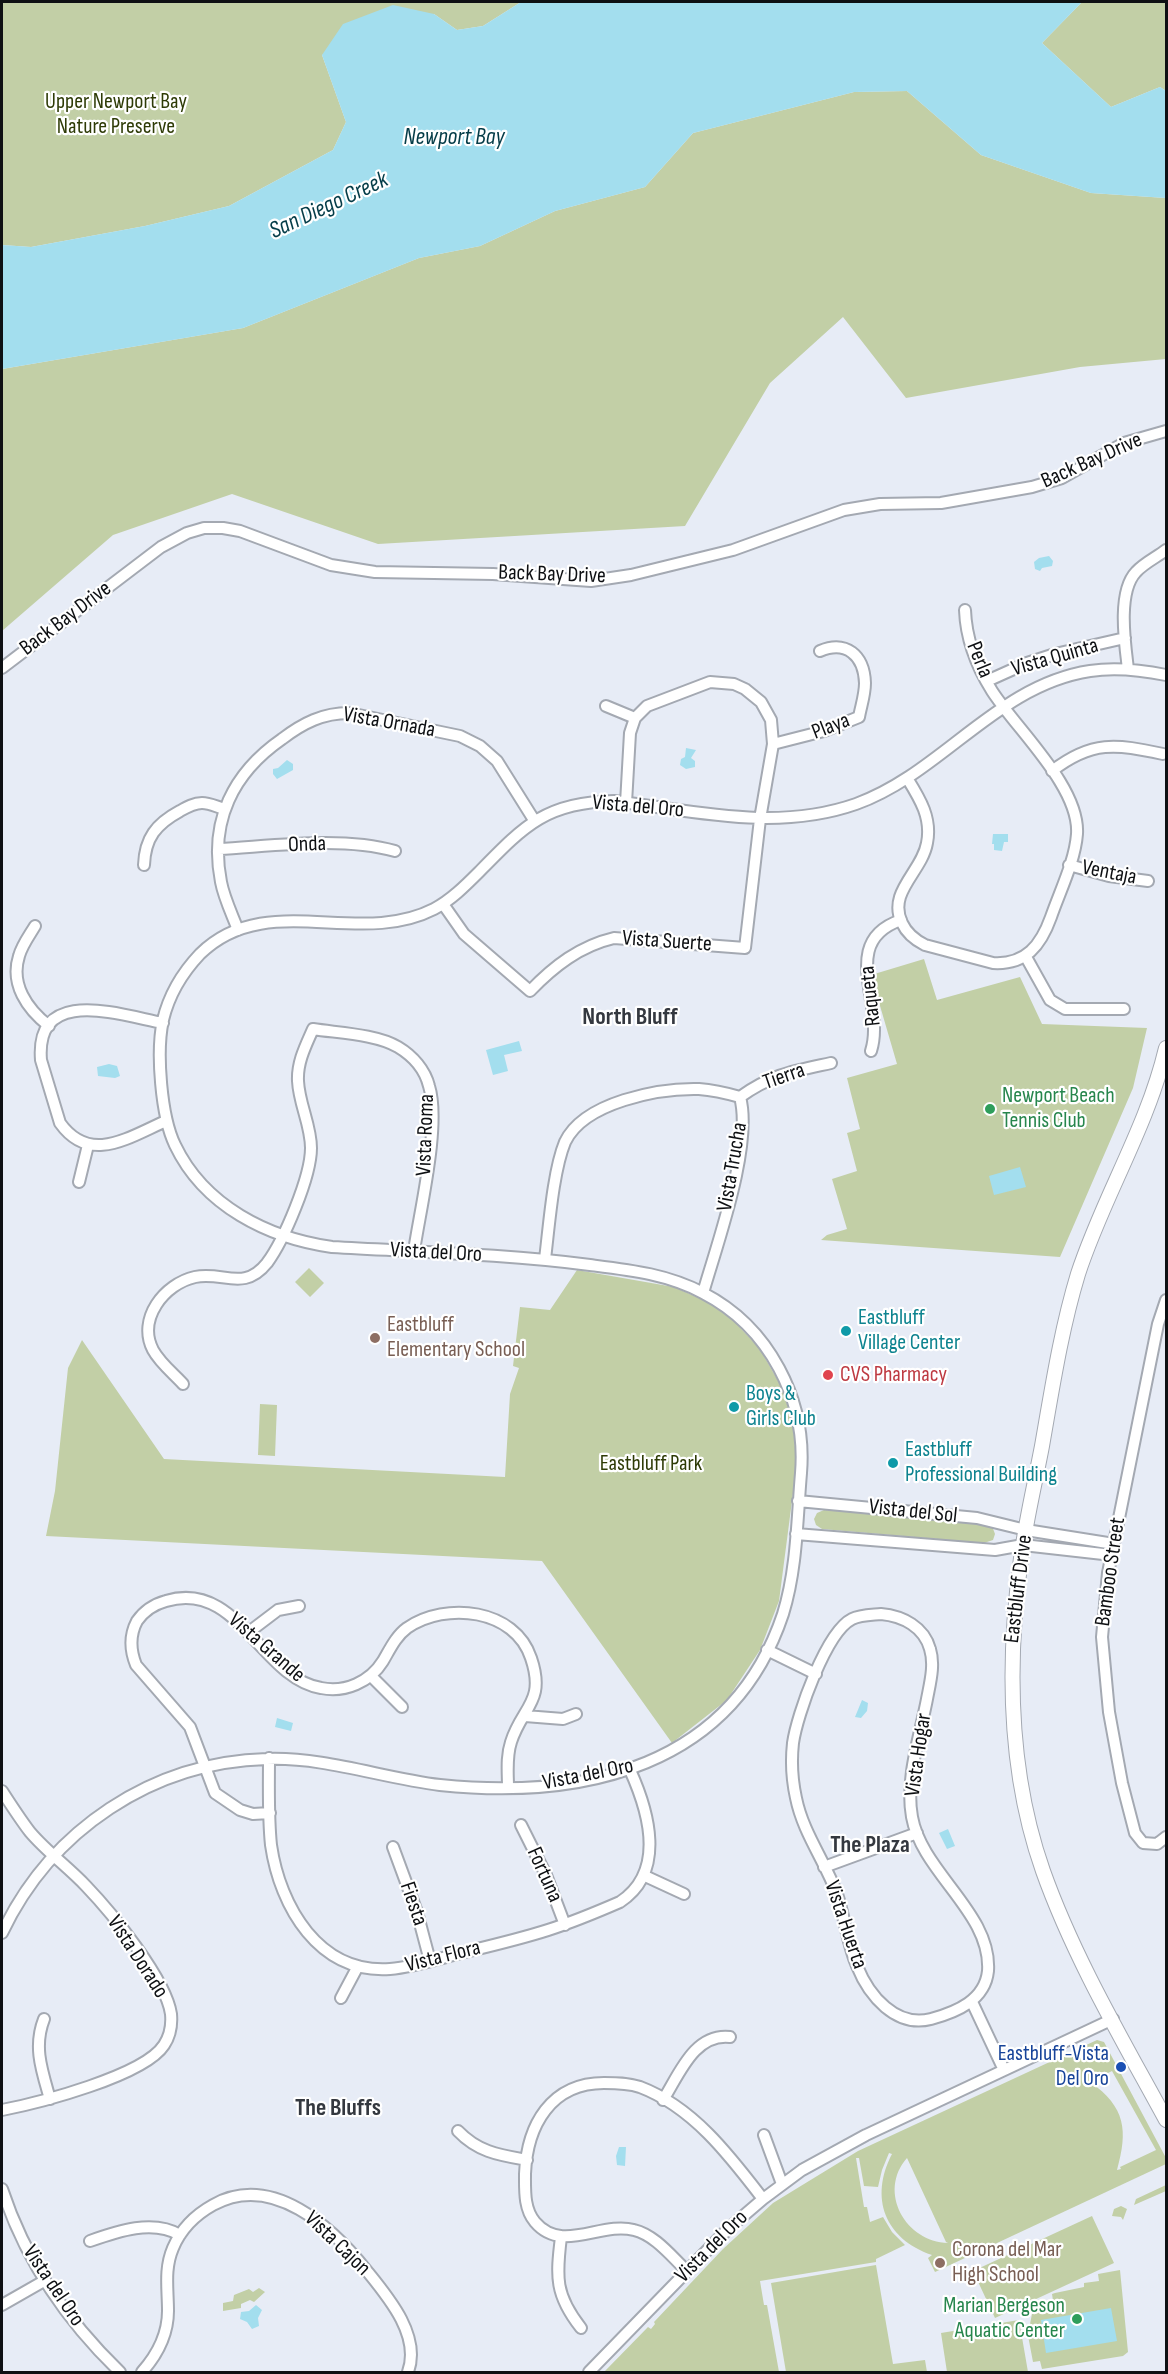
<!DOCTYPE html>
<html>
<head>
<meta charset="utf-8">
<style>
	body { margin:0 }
	#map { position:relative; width:1168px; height:2374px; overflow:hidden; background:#e7ecf6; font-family:"Sofia Sans Condensed",sans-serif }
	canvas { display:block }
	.frame { position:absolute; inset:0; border:3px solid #0e1013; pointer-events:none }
</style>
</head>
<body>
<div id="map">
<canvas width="1168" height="2374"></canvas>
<div class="frame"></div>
</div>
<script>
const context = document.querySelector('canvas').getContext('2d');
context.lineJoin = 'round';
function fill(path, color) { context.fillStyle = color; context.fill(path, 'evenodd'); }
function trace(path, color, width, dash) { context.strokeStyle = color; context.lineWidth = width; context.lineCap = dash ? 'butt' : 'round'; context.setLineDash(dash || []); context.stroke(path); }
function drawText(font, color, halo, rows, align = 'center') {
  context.font = font + ' "Sofia Sans Condensed",sans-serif'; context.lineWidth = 4.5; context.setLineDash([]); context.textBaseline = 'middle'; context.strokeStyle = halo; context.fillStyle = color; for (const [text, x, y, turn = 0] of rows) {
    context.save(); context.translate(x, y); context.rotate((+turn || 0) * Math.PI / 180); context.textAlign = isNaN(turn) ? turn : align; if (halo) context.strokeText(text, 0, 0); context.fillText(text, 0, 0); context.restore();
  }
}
const green = new Path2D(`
	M2,2H521L483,26L457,30L434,14L322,55L346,122L333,150L229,206L145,226L31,247L2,245Z
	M1082,2H1166V91L1160,87L1111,107L1042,43Z
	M907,91L981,155L1091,193L1166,198V359L1080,367L906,398L843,317L770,383L685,526L378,544L232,494L113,535L2,631V369L243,328L419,258L480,246L555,211L645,187L693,133L854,92Z
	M924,959L937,1000L1020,977L1042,1024L1147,1028L1133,1088L1060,1257L821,1240L827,1235L847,1229L832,1179L857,1171L847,1133L860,1129L847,1078L897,1064L871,975Z
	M309,1268L324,1283L310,1297L295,1282Z
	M577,1270L674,1287L708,1302L734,1321L760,1349L781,1386L794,1425L796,1470L779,1601L760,1650L727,1700L672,1743L542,1561L46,1536L55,1491L68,1368L82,1340L164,1459L505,1477L510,1394L519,1368L513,1366L520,1307L550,1310Z
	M260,1404L277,1405L275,1456L258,1455Z
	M824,1510L986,1523L992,1526L995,1534L993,1540L984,1543L822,1529L816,1525L814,1519L817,1513Z
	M1097,2040L1104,2042L1166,2158V2164L935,2272L928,2258L932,2255C885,2239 869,2198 892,2154L889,2153L882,2170L878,2187L864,2186L859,2158H856L864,2207H867L870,2222L883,2217L892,2232L905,2245L876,2259V2262L760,2281L764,2305H767L779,2372L605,2371L648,2327L651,2329L655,2324L654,2322L723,2249L773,2203L858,2151ZM1112,2071L1156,2150L1120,2167L1121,2169L1117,2170C1128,2131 1126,2107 1090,2082ZM907,2158L946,2242L948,2243C906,2242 877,2192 907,2158Z
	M1166,2185V2191L1134,2205L1136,2199Z
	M1121,2206L1127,2209L1123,2220L1121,2217L1112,2216L1114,2209Z
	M1092,2216L1114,2263L995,2318L973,2271Z
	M876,2265L893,2364L925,2360L927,2372H786L771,2283Z
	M1120,2270L1128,2352L1123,2356L1042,2369L1040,2361L1033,2362L1026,2325L1030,2324L1032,2314L1037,2310L1054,2307L1052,2294L1055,2293L1084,2287V2283L1099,2281L1098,2274Z
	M259,2288L265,2292L254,2302L250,2300L241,2304V2308L223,2311V2303L233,2301L234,2295L249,2289L253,2292Z
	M1019,2320L1028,2372H947L941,2333Z`);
const water = new Path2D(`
	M521,2H1082L1042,43L1111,107L1160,87L1166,91V198L1091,193L981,155L907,91L854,92L693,133L645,187L555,211L480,246L419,258L243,328L2,369V245L31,247L145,226L229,206L333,150L346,122L322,55L343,24L393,5L434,14L457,30L483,26Z
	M1049,556L1053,561L1052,566L1042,568L1040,571L1035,569L1034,562L1039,558Z
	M686,748L696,750L691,758L695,761V767L686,769L680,765L681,759L685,757Z
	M287,760L293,764V770L277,779L273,774V769L278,768Z
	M993,834H1008V842H1004L1002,851L994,850V844H992Z
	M519,1041L522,1051L504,1055L508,1071L493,1075L486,1050Z
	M109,1064L117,1066L120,1076L115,1078L98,1076L97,1067Z
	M1020,1167L1026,1187L994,1195L989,1176Z
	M862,1700L868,1703L867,1711L861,1718L855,1717Z
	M277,1718L293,1723L291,1731L275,1727Z
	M948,1829L955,1846L947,1849L939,1833Z
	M619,2147H626L625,2166L617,2165L616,2156Z
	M256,2305L262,2310L258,2318L259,2326L252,2329L247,2322L240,2319L241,2312L249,2311Z
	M1111,2308L1117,2341L1046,2353L1041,2320Z`);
const minor = new Path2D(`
	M2,668L161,547L187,533L204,528H223L240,531L331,565L375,572L493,574L591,581L631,575L733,550L844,510L880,504L941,503L1032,487L1062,478L1124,443L1166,431
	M1128,669C1125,644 1117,592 1136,572C1144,563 1157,557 1166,550
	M987,681L1027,663L1055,654L1125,638
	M606,706L635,718
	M773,744L824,731L859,717C861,706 865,695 865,683C864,655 846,640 820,651
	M1052,771C1092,740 1116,744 1163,754
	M907,778C920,799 932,818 927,843C922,872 887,892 902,923C907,934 915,940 925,945L993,963C1026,965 1041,945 1051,917C1060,891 1075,861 1077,834C1080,787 1017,730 992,691C977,667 966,638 965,610
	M219,849C273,846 342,836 395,851
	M144,865C145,838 156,824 180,811C187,807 194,803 202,803C210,803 217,807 225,809
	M1069,865L1109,876L1148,881
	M443,904L464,934L530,991C554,966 580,946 614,938L745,948L760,819L773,744L771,720L761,702L745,689L734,684L710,682L647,706L635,718L630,733L626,803
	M35,926C29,936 22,945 19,956C10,984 27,1009 49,1026
	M238,930C232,914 224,898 221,882C209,821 233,773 282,739C303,723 323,713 349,713L460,736L480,746L497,761L534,820
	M1026,957L1050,1000L1065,1009H1124
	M163,1023C120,1015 35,985 41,1060L60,1123C90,1165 129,1137 166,1121
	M871,1051C886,1005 837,942 901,920
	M740,1097C772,1074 794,1071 831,1063
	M79,1182L88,1145
	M545,1259C549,1227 553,1171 565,1142C584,1102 659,1088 699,1089C713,1090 726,1093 740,1097C753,1145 717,1244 703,1293
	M1166,1300L1158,1324L1108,1573L1102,1637L1109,1712L1122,1783L1135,1833L1143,1843L1157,1844L1166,1837
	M183,1384C174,1374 160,1363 153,1350C137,1319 164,1284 195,1277C223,1271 244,1292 267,1263C284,1240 311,1177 311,1148C311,1125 299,1104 298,1081C297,1062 306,1045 313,1029C338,1033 376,1034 398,1047C413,1056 425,1070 429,1086C441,1124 420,1210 414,1251
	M798,1501L977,1518L1026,1530L1114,1544
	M796,1534L995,1550L1023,1545L1112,1555
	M881,1614C903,1616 924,1627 930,1649C935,1665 930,1683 927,1699C920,1736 905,1779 912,1817C922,1873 992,1913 988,1971C985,2000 957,2012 931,2019C896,2028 869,1996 857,1966C847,1943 845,1918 837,1894C825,1861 803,1833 796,1798C792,1780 791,1761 793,1743C797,1715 826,1632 852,1619C860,1615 872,1615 881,1614Z
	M249,1632L278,1610L299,1606
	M767,1650L816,1674
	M371,1676L402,1707
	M525,1716L563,1719L576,1714
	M269,1758C269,1787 268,1816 271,1845C280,1907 319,1974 390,1969C414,1967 438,1959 461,1953C490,1946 520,1939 548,1930C573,1922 597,1912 620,1902C666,1872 649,1812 630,1770
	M2,1791C11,1805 20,1819 30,1832C47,1852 68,1867 86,1886C111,1912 166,1979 171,2014C172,2025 170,2036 164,2045C144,2076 38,2103 2,2110
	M270,1813L253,1814L240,1810L215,1793L190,1727L136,1665C130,1650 129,1636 137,1621C144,1611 155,1604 166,1601C238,1579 261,1678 321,1688C345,1693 370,1682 383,1661C390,1649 396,1636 407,1628C446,1601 515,1609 531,1658C546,1702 522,1707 511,1742C506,1757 508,1773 508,1787
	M521,1825L546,1875L565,1925
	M393,1847L417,1912L430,1961
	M824,1867L917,1833
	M645,1876L684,1894
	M2,1933C51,1830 152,1762 267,1759C326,1757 382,1778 440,1785C584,1800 732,1767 783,1614C797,1569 797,1520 801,1473C807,1400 769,1327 703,1293C667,1274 630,1270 590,1265C505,1254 418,1252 332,1247C268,1238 204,1206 175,1145C161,1116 156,1052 163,1020C169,995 182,973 200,954C266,889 358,948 434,909C451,900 465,886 479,872C524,826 546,802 614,801C695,811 776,832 856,804C942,773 997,685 1090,671C1116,667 1141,670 1166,675
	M341,1998L358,1966
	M972,2002L1004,2070
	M44,2019C33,2047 42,2071 50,2099
	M663,2100C679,2075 694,2033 730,2037
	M458,2131C478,2152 499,2155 527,2160
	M764,2135L782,2184
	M2,2189C25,2259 67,2321 120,2372
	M561,2237C556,2277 555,2295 581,2328
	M90,2241C118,2231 153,2219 180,2235
	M687,2271C671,2256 655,2235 634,2230C601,2221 562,2254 535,2222C524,2209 525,2191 525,2174C527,2125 551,2083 604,2083C616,2083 628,2083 640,2087C693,2107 730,2156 763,2199
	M2,2305L44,2281
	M142,2372C157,2355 168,2335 168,2311C168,2289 164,2269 173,2248C181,2229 195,2215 213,2205C272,2172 332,2227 367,2271C389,2298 421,2336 408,2372
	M589,2372L728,2229L763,2199L802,2170L866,2135L1113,2019`);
const major = new Path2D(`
	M1166,1048C1147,1128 1103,1197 1078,1274C1061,1330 1052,1389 1042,1446C1035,1483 1026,1520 1021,1558C1007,1661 1008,1772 1043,1871C1074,1958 1122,2039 1166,2120`);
const markers = [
	[990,1109,6,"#2e9e5b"],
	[846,1331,6,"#0f9aa8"],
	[375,1338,6,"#8d6e63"],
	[828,1375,6,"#e0444e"],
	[734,1407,6,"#0f9aa8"],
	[893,1463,6,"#0f9aa8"],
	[1121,2067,6,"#1a4fb4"],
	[940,2263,6,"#8d6e63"],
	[1077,2319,6,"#2e9e5b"]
];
const parkNames = [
	["Upper Newport Bay",116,102],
	["Nature Preserve",116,127],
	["Eastbluff Park",651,1464]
];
const streetNames = [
	["Back Bay Drive",1092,461,-24],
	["Back Bay Drive",552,575,2],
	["Back Bay Drive",66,619,-37],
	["Vista Quinta",1055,658,-16],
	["Perla",979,660,68],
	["Vista Ornada",389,723,10],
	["Playa",831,727,-21],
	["Vista del Oro",638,807,5],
	["Onda",307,845,-2],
	["Ventaja",1109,873,11],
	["Vista Suerte",667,942,4],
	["Raqueta",871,996,-96],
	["Tierra",784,1077,-19],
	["Vista Roma",426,1135,-88],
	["Vista Trucha",733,1167,-80],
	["Vista del Oro",436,1253,3],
	["Vista del Sol",913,1512,6],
	["Bamboo Street",1111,1572,-82],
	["Eastbluff Drive",1019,1589,-83],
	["Vista Grande",266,1648,41],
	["Vista Hogar",919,1755,-82],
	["Vista del Oro",588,1775,-11],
	["Fortuna",544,1875,66],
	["Fiesta",413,1904,71],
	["Vista Huerta",845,1925,71],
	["Vista Dorado",137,1957,57],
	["Vista Flora",443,1957,-14],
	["Vista Cajon",337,2244,44],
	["Vista del Oro",712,2247,-45],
	["Vista del Oro",53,2286,56]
];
const leisureNames = [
	["Newport Beach",1002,1096],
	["Tennis Club",1002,1121],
	["Marian Bergeson",1065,2306,"right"],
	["Aquatic Center",1065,2331,"right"]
];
const cultureNames = [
	["Eastbluff",858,1318],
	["Village Center",858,1343],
	["Boys &",746,1394],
	["Girls Club",746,1419],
	["Eastbluff",905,1450],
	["Professional Building",905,1475]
];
const educationNames = [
	["Eastbluff",387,1325],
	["Elementary School",387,1350],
	["Corona del Mar",952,2250],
	["High School",952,2275]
];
const healthNames = [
	["CVS Pharmacy",840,1375]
];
const transitNames = [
	["Eastbluff-Vista",1109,2054],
	["Del Oro",1109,2079]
];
const waterNames = [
	["Newport Bay",454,138],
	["San Diego Creek",329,206,-25]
];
const neighbourhoodNames = [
	["North Bluff",630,1018],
	["The Plaza",870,1846],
	["The Bluffs",338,2109]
];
fill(green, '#c2cfa6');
fill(water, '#a3deee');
trace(minor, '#a4a9b2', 14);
trace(major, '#a4a9b2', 16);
trace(minor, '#fff', 10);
trace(major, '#fff', 14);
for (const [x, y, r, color] of markers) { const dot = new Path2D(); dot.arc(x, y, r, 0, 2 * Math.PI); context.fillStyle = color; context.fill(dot); trace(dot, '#fff', 2); }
drawText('22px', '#2e3b06', '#fff', parkNames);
drawText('22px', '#0e1013', '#fff', streetNames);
drawText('22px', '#27864d', '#fff', leisureNames, 'left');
drawText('22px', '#0d838f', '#fff', cultureNames, 'left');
drawText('22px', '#785e54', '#fff', educationNames, 'left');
drawText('22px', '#be3a42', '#fff', healthNames, 'left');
drawText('22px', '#164399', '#fff', transitNames, 'right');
drawText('italic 24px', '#043c48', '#fff', waterNames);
drawText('bold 24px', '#34383f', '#fff', neighbourhoodNames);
</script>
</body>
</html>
